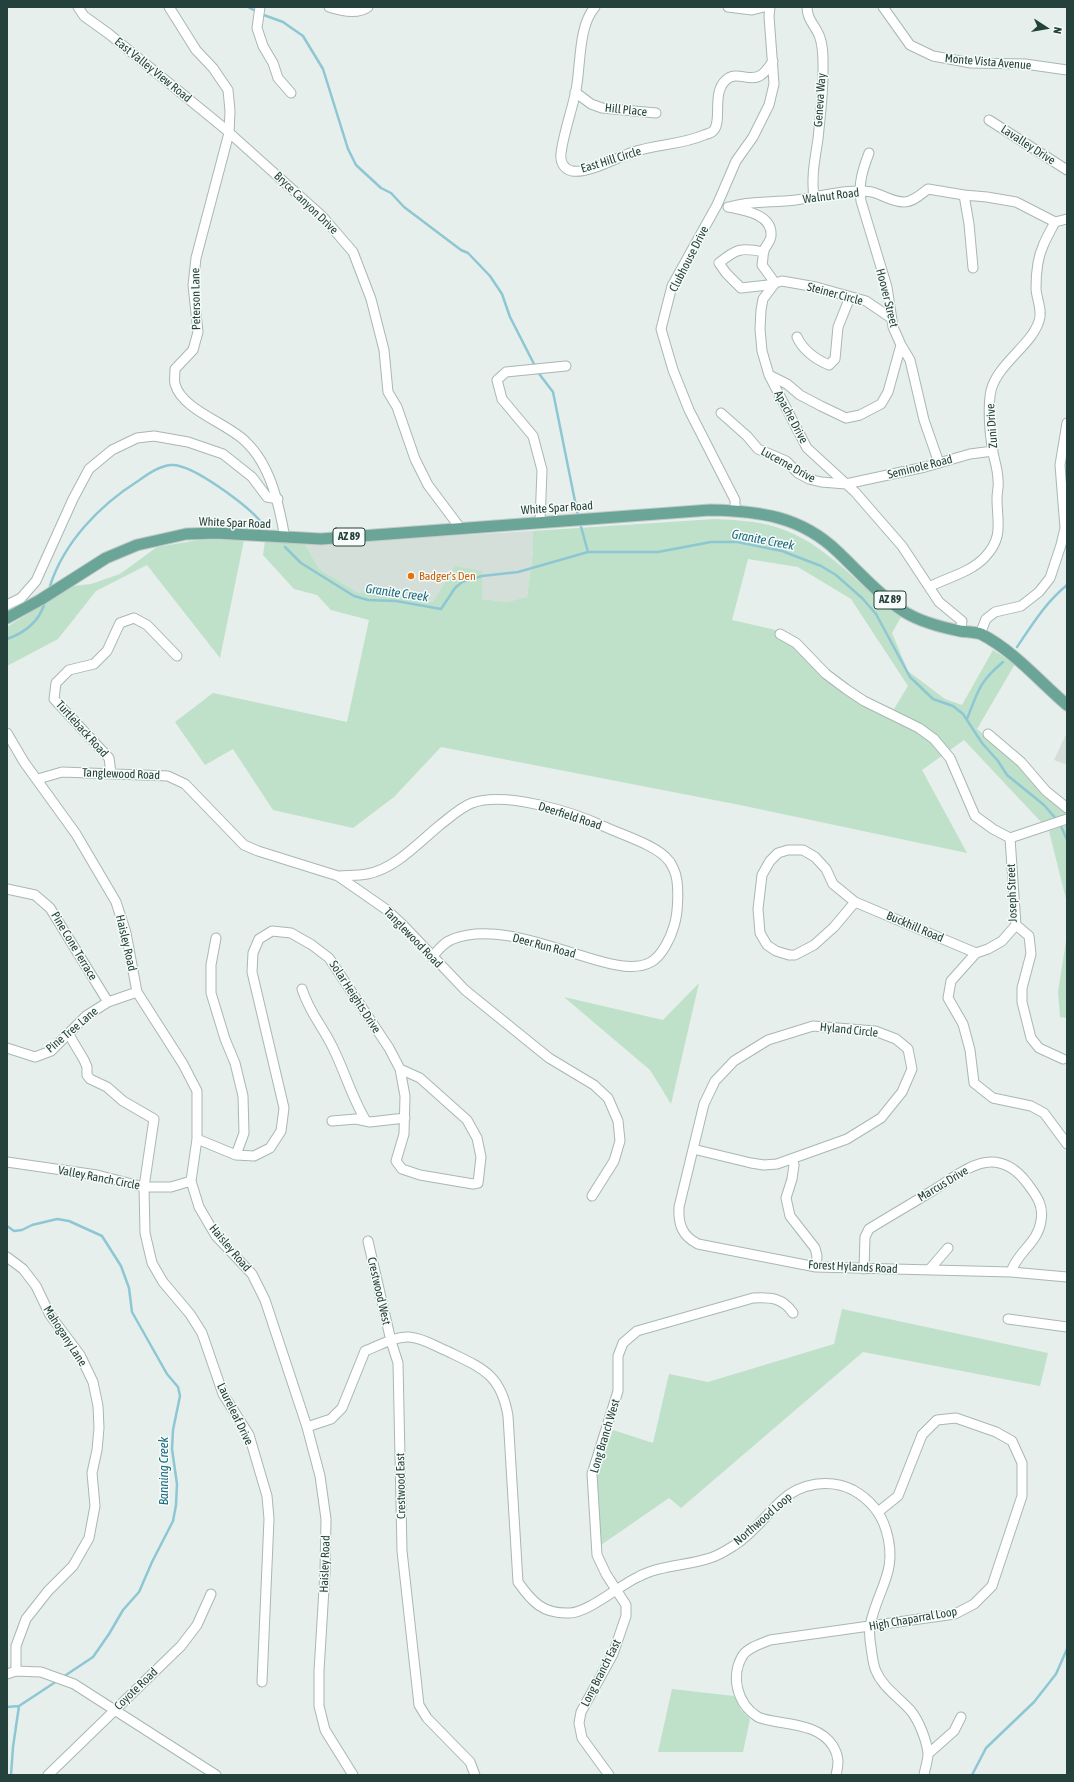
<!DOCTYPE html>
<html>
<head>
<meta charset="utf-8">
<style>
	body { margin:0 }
	#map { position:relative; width:1074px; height:1782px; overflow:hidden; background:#e6efeb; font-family:"Asap Condensed",sans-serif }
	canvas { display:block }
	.frame { position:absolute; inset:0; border:8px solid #24423b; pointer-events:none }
	.north { position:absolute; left:1026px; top:8px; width:40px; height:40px; -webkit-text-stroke:3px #f7fbf9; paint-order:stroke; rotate:102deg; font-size:11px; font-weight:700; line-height:16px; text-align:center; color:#24423b }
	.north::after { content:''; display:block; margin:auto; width:14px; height:18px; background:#24423b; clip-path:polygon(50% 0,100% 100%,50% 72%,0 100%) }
</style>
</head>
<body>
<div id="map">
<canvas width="1074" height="1782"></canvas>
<div class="frame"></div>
<div class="north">N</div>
</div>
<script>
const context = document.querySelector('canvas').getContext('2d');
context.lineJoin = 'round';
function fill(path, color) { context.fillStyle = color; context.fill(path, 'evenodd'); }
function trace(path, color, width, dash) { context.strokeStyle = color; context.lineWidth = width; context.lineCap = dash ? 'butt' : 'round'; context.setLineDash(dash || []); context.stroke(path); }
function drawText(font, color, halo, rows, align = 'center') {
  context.font = font + ' "Asap Condensed",sans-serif'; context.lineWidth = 3; context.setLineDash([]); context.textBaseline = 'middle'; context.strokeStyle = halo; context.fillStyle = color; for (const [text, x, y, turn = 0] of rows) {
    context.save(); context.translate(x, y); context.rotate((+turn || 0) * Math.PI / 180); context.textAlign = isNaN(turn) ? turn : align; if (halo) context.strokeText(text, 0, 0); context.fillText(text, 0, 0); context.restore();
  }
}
const built = new Path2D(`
	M533,531V552L527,598L508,602L482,599L433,602L417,601L391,593H359L319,569L305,544Z
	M1067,732V765L1054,760Z`);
const green = new Path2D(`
	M715,519C736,520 756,521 776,527C826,542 860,588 901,617L892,633L908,671L945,699L962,705L993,650L1015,664L977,729L1021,764L1067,811V816L1043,824L964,740L922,770L967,853L740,805L441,747L394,797L353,828L273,810L233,749L205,765L175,722L213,693L347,722L369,620L331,610L317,595L294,589L263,555L265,541L305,544L319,569L359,593H391L417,601L433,602L455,566L482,571V599L508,602L527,597L533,552V531ZM748,559L798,567L851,599L908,686L894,709L866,698L828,673L780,631L732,620Z
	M199,540H244L220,658L147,565L96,591L58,639L7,666V627L73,586L91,584L120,574L157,547Z
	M1067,825V903L1049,831Z
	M1067,922V1018L1060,1017L1058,992L1066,941Z
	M699,983L671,1104L650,1070L564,997L663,1020Z
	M842,1309L1048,1353L1040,1386L863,1352L681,1508L669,1498L601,1545L597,1474L613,1430L653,1443L669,1374L708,1382L834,1344Z
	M672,1689L734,1696L741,1710L750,1719L743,1752H658Z`);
const stream = new Path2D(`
	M248,7L261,14L283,22L303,36L323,69L348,149L356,165L381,188L391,193L404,207L461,250L468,253L490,276L502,294L510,317L535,366
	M537,371L553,392L578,516
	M580,523L588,552
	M285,547L301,563L354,596L368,600L396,601L441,609L455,588L462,582L482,576L518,572L588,552H658L711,542H737L782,551L821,566L836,575L862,598L876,614L910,677L933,699L953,706L963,714L982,743L998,761L1007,775L1044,805L1057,820
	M50,586C64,542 100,505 138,481C148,474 159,466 171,465C192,463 249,507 262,523
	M7,639C24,633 38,623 44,605
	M1017,647C1032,625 1045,603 1067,585
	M967,719C978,691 979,682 1003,662
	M1060,824L1067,840
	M7,1226L14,1231L22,1230L32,1225L57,1219L69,1221L102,1236L121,1266L129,1288L132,1312L167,1374L178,1387L180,1396L173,1430L172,1449L177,1484L176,1505L173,1521L152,1562L139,1592L123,1610L109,1634L93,1657L63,1677
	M7,1707L19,1706L57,1681
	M11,1775L13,1747L19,1706
	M972,1775L986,1748L1034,1702L1056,1674L1067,1649`);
const minor = new Path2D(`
	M78,7L84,16L109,34L224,128L322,216L353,252L371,299L384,350L388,392L397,407L415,459L428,485L461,529
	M169,7L196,50L213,68L228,90L230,111L229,133L196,258L193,285L198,332L193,350L175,369C175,374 174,380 175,384C182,410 227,423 245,441C271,465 279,505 285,538
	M260,7L257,28L263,46L273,63L278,78L291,93
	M329,7C341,11 357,15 368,7
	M595,7C578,26 581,65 576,90C572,111 564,131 561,153C560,161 563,169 572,171C588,174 618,157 633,152C657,144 681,145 704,135C707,134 711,133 713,131C723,122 711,93 726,80C737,70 750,83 761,75C766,72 770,65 773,61
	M728,7L752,10L764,7
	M807,7C807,19 814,24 819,35C824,47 823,61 823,74C823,96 820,118 818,139C815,159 811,177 814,197
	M883,7L910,45L933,56L971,63L1025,64L1067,70
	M575,92L591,104L602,108L656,113
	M989,120L1067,170
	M869,153C863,169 858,183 861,201L887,287L893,327L901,345L910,360L924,420L939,463
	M964,195L969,224L973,268
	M728,207C743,210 773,214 771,236C771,240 766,246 764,250C763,254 763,260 762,265L775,283L763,299L761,310L760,329L762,351L769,375L797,429L807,448L855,492L902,546L939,602L962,621L960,631
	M729,207C752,200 772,203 796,200C819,197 849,188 872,192C883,195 892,202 904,202C913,202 921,194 928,189L964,195L987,197L1016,202L1055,222L1067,219
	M764,252C741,247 736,249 719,263L726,273L741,288L768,285L782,281L816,287L866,301L891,318
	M797,337C803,350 815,359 829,365L835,359L838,327L850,297
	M769,375L787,384L800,395L821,406L846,418L860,415L881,404L888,392L901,345
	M721,413L747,436L758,449L786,461L798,473L809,479L821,482L846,484L925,467L970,454L993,451
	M735,511V500L689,410L673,370L661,329L672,286L717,205L736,161L753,137L769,105L774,84L769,16L770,7
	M540,522L542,470L533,436L502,399L497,380L506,372L566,366
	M929,587C948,577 970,573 985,557C1004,537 997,522 997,498C997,492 999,486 998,480C998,471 995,462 993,453C990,435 988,414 990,396C993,366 1031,347 1039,321C1043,310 1036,298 1036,288C1036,275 1038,257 1043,246C1046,238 1051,230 1055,222
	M7,605L21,598L36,581L73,499L89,469L112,450L137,438L154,436L188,442L223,454L252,477L267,497L278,499
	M780,634L796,643L826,674L846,689L864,701L919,728L934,739L950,758L975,816L993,829L1010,838L1067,819
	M980,634L986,619L995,612L1021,606L1039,592L1050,578L1061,545L1065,528L1060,465L1067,423
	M7,733L24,762L76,834L116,902L126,933L137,992L183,1064L197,1091V1139L191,1181L199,1207L216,1236L252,1274L265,1300L307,1427L320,1476L326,1519L325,1572L319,1671V1706L325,1730L353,1775
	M988,734L1021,762L1046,791L1067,808
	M111,773L109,758L54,699L56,683L69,670L94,664L107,651L120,623L134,618L147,625L177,656
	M38,779L62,772L168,776L185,784L244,845L258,851L338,876L387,910L404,926L465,990L549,1058L594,1085L608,1098L618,1121L620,1141L614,1161L592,1196
	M1010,838L1016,925L1002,941L988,949L976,953L951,981L948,998L963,1024L970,1050L974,1083L993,1098L1031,1106L1044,1113L1067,1144
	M338,876C347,875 357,876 367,874C395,869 418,843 440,825C449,818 461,807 472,803C506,791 572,812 603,826C622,835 657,845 669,861C671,863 673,868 674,870C680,882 678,914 674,926C671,937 662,956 651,962C633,972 607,963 589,958C550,947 493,923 453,939C444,942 438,950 432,957
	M7,889L35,895L50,908L108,1002
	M855,902L834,927L814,945L795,955H789L776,951L767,945L760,933L758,909L762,875L770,861L778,853L788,850H803L815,857L826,869L833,884L855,902L976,953
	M1016,925L1029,936L1031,954L1022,988V1002L1031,1038L1039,1048L1063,1059
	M216,938L211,965V993L225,1039L235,1063L243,1096L244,1133L236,1155
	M302,989C309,1012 323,1027 333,1048C345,1072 352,1098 366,1121
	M68,1033L84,1060L87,1067V1075L90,1079L107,1087L123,1101L154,1119L144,1187L145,1233L152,1263L163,1282L190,1314L202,1333L223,1394L249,1435L267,1496L269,1519L262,1682
	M7,1048L35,1057L51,1051L86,1016L108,1002L137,992
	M332,1121L356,1119L370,1122L405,1118
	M197,1139L236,1155L254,1156L270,1148L281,1131L284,1108L252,972L253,953L259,939L272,931L291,933L312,945L329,958L389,1048L400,1069L405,1096L404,1134L396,1161L402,1169L420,1175L473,1184L478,1183L481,1157L477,1138L467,1120L420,1078L400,1069
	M693,1149L751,1163L764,1165L777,1164L847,1139L881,1118L902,1092L912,1069L908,1049L896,1039L875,1031L813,1026L768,1040L734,1061L715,1081L704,1104L679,1207C678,1224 682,1236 698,1244L816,1267L1011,1272L1067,1277
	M792,1159L794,1165L792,1179L786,1198L790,1216L815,1248L817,1256L816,1267
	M7,1162L97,1175L144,1187H171L191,1181
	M368,1241L391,1341L398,1363L402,1551L419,1705L427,1718L470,1762L475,1775
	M7,1257L23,1269L36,1286L50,1315L80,1355L93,1382L98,1406L99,1428L97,1450L92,1473L95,1506L89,1538L73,1566L48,1591L26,1619L16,1646V1671
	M864,1269L865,1237L869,1229C890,1216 911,1204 932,1191C949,1181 971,1162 991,1162C1007,1162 1018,1171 1027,1183C1036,1195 1044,1205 1041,1221C1038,1243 1017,1252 1011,1272
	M929,1270L948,1248
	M1008,1319L1067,1327
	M307,1427L331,1419L342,1408L365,1351C378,1346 395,1336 409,1337C423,1338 435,1346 447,1351C482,1368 501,1374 508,1416L518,1582C532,1602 543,1614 569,1613C588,1613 620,1585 638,1577C660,1565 686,1566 710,1558C718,1556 727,1550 735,1545C753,1533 765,1516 781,1501C800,1483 830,1478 853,1490C869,1499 881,1513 886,1530C899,1572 877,1589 870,1626C869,1632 870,1641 871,1647C872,1654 873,1665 876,1671C883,1688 900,1698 911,1711C919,1721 927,1741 928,1754C928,1761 925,1768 924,1775
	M7,1674L16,1671L41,1672L74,1684L216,1775
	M928,1754L954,1731L961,1717
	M48,1775L181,1646L197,1625L211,1594
	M609,1775L582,1738L579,1723L581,1712L613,1654L626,1616V1605L606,1574L597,1555L592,1474L618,1391V1356L623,1343L637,1331L753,1298C771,1297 783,1298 793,1313
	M836,1775C839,1764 839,1756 833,1746C820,1726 794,1725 773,1721C768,1720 762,1719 758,1717C737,1704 730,1676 743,1655C749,1647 761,1644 770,1640L955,1614L974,1604L992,1586L1022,1496V1463L1012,1441L996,1432L956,1418L937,1420L922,1435L898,1496L878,1512`);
const major = new Path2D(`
	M7,618L40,600L106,558L137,545L186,534L216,533L321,539L710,510C759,511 801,516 838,552C859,572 879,595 903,611C920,622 940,627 960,631C966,632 975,632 981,634C1014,651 1039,681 1067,705`);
const markers = [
	[411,576,4,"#e8710a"]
];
const shields = [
	[349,537,32],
	[890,600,32]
];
const shieldNames = [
	["AZ 89",349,537],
	["AZ 89",890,600]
];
const streetNames = [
	["Monte Vista Avenue",988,62,5],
	["East Valley View Road",153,70,39],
	["Geneva Way",820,100,-86],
	["Hill Place",626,110,6],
	["Lavalley Drive",1028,145,33],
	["East Hill Circle",611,160,-17],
	["Walnut Road",831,196,-7],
	["Bryce Canyon Drive",306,203,44],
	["Clubhouse Drive",689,259,-63],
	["Steiner Circle",835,294,15],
	["Hoover Street",887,298,76],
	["Peterson Lane",196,299,-91],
	["Apache Drive",791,417,62],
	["Zuni Drive",992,426,-94],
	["Lucerne Drive",788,465,29],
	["Seminole Road",920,467,-14],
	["White Spar Road",557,508,-4],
	["White Spar Road",235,523,2],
	["Turtleback Road",82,729,48],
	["Tanglewood Road",121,774,2],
	["Deerfield Road",570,816,18],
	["Joseph Street",1012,893,-92],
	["Buckhill Road",915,927,23],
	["Tanglewood Road",413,938,46],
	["Haisley Road",126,943,77],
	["Pine Cone Terrace",74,946,59],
	["Deer Run Road",544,946,15],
	["Solar Heights Drive",355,997,57],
	["Pine Tree Lane",72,1030,-40],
	["Hyland Circle",849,1030,6],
	["Valley Ranch Circle",99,1178,11],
	["Marcus Drive",943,1184,-31],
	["Haisley Road",230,1248,50],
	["Forest Hylands Road",853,1267,3],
	["Crestwood West",379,1291,77],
	["Mahogany Lane",65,1336,57],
	["Laureleaf Drive",235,1414,64],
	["Long Branch West",605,1436,-73],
	["Crestwood East",401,1486,-91],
	["Northwood Loop",763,1519,-41],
	["Haisley Road",325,1564,-88],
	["High Chaparral Loop",913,1619,-10],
	["Long Branch East",601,1673,-63],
	["Coyote Road",136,1689,-44]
];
const foodNames = [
	["Badger's Den",419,576]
];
const waterNames = [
	["Granite Creek",763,540,11],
	["Granite Creek",397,593,8],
	["Banning Creek",164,1471,-90]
];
fill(built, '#d4dfda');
fill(green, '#bfe0c9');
trace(stream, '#8ec7d4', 2.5);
trace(minor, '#a8b8b3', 11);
trace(major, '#c2cac8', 13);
trace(minor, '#fff', 9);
trace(major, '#6aa598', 11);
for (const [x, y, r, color] of markers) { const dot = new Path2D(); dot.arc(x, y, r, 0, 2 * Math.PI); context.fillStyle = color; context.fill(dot); trace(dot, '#f7fbf9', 1.5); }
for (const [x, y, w] of shields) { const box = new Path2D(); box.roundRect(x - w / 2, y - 9, w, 18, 3); context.fillStyle = '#f7fbf9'; context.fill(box); trace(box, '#24423b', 1); }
drawText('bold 11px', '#24423b', null, shieldNames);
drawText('12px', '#24423b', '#f7fbf9', streetNames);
drawText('12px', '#c56008', '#f7fbf9', foodNames, 'left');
drawText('italic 13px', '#1c6c80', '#f7fbf9', waterNames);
</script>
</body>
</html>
